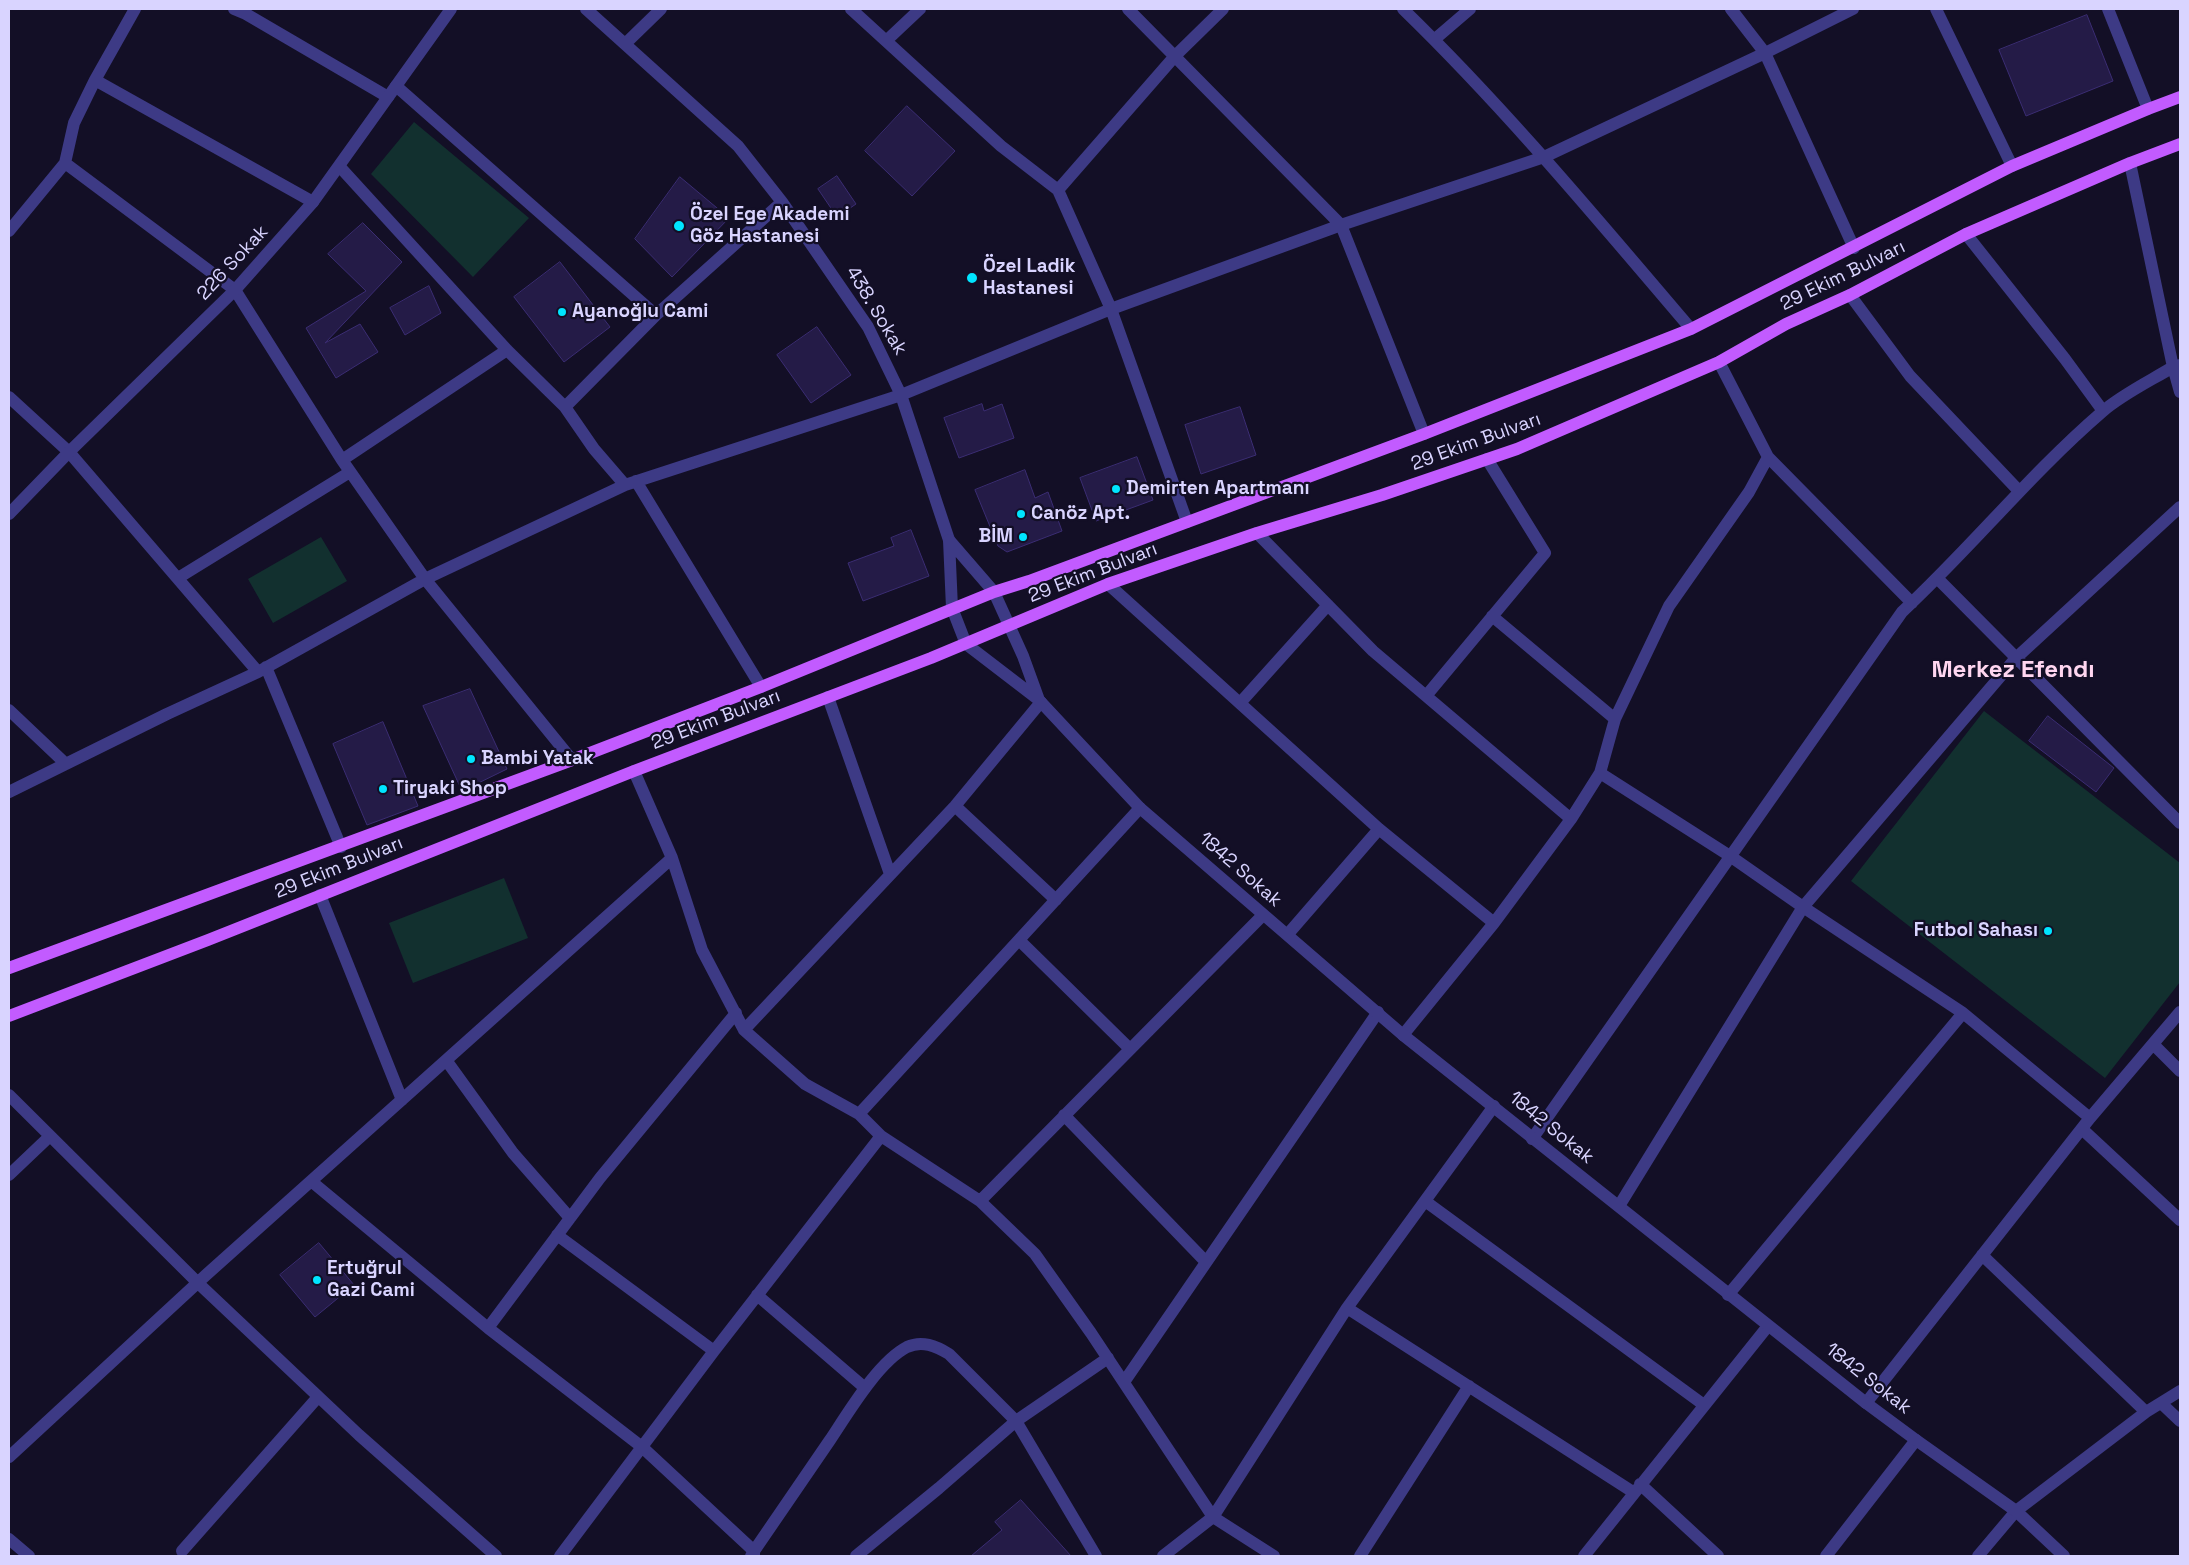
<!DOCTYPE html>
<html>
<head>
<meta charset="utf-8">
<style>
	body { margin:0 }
	#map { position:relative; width:2189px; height:1565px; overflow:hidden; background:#130f26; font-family:"Space Grotesk",sans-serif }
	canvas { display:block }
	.frame { position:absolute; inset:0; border:10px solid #d9d4ff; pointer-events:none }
</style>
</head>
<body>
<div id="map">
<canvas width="2189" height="1565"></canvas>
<div class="frame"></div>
</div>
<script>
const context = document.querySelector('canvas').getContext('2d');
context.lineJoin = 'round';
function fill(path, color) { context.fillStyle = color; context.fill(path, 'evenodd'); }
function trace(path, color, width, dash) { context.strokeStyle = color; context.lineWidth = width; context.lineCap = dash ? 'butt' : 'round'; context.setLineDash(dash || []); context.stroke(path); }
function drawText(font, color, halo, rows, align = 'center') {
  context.font = font + ' "Space Grotesk",sans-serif'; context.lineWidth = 4.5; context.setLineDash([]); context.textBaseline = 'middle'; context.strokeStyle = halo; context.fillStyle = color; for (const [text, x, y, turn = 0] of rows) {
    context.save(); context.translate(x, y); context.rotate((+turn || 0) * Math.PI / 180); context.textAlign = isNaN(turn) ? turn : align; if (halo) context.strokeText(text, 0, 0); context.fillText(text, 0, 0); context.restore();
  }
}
const green = new Path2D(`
	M414,122L529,218L473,277L371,174Z
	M321,537L347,581L273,623L248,579Z
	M1984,711L2180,863V982L2105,1078L1851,881Z
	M504,878L528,938L413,983L389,923Z`);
const building = new Path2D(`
	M2087,15L2113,81L2026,116L1999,50Z
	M907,106L955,151L912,196L865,151Z
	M837,176L856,204L837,217L818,189Z
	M680,177L729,218L672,277L635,239Z
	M363,223L402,262L325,343L360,324L378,352L336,378L306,328L366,291L328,254Z
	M560,262L610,327L564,362L514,297Z
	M429,286L441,313L405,335L390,308Z
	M817,327L851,375L811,403L777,355Z
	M982,404L984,411L1002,404L1014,438L959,458L944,418Z
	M1240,407L1256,455L1201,474L1185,425Z
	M1137,457L1153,500L1096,521L1080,478Z
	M1025,470L1035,498L1048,492L1062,531L1007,552L998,546L975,490Z
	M911,530L929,576L863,601L848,563L894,546L891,538Z
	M470,689L507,769L462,791L423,706Z
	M2048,716L2114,768L2096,792L2029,741Z
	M383,722L418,806L367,825L333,744Z
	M319,1243L354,1285L315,1317L280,1275Z
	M1021,1500L1071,1556H971L1002,1530L995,1522Z`);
const minor = new Path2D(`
	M234,9L246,14L388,97
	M586,9L738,146L782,202L868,327L901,395L949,540
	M851,9L1001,146L1058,190L1111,309L1187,522
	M1128,9L1341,225L1424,434
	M1403,9C1506,109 1598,220 1691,329
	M1731,9L1765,53L1854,248
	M1936,9L2012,166
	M2108,9L2148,109
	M1435,39L1470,9
	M886,41L920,9
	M625,44L661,9
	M95,80L313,202
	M396,86L656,315
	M65,163L235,290L342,460L425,579L572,760
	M2130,163L2173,367L2180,392
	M340,167L507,350L565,407L594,449L625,485
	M1058,190L1175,56L1223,9
	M9,231L65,163L74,123L95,80L135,9
	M1966,234L2065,359L2103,411
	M1850,295L1910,376L2019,491
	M9,397L69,452L258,672
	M565,407L656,315L782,202
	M1768,457L1912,603
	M342,460L507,350
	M636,481L761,687
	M1257,533L1373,651L1571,819
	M178,578L350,472
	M1938,579L2180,823
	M1108,584L1379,829L1494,923
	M1492,616L1615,719
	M266,667L341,847
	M1426,696L1545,553L1487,459
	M828,697L890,874
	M1240,703L1328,605
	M9,710L66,764
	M634,771L672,858L702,950L744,1030L805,1084L859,1114L881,1136L980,1201L1035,1254L1091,1333L1213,1517L1274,1556
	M1600,773L1730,856L1803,907L1963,1013L2090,1118
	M9,792L167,714L258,672L425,579L625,485L901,395L1111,309L1341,225L1544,157L1765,53L1853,9
	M955,806L1056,900
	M320,895L402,1100
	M1288,934L1379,829
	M1019,940L1130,1049
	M744,1030L955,806L1041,702
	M1403,1035L1494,923L1571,819L1600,773L1615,719L1669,606L1749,492L1768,457L1719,362
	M2153,1044L2180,1071
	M446,1060L513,1153L570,1218
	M9,1095L198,1283L359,1435L496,1556
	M859,1114L1140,808
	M1064,1115L1206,1262
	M2082,1129L2180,1220
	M1532,1139L1902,612C1971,548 2030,474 2102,412C2121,395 2150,381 2173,367L2180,365
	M9,1175L49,1137
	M311,1181L488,1328L642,1447L754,1551L751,1556
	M980,1201L1263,915
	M1425,1201L1704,1405
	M1619,1206L1803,907L2016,658L2180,507
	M557,1235L714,1351
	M1982,1255L2146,1412
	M757,1295L865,1388
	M1728,1295L1963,1013
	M1347,1308L1633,1492
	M488,1328L600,1178L736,1013
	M1124,1382L1378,1012
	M1866,1403L2090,1118L2180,1012
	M2161,1403L2180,1421
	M9,1457L206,1275L672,858
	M1640,1484L1718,1556
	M9,1539L29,1556
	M182,1551L318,1397
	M560,1556L714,1351L881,1136
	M754,1556V1551C779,1514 805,1477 830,1440C848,1413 878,1362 907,1347C922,1340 936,1346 949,1354L1016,1421L1096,1556
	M856,1556L939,1488L1016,1421L1108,1358
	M1163,1556L1213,1517L1347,1308L1494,1106
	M1360,1556L1469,1386
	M1584,1556L1768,1326
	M1826,1556L1916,1440
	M1978,1556L2016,1511L2146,1412L2180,1391`);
const tertiary = new Path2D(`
	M9,514L69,452L235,290L313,202L451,9
	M949,540L952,608L966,644L1039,700L1140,808L1403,1035L1866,1403L1916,1440L2016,1511L2064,1556
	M949,540L994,592L1023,656L1039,700`);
const primary = new Path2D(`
	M9,968L572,760L761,687L994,592L1029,581L1424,434L1691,329L2012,166L2148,109L2180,97
	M9,1016L208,940L634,771L931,658L1108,584L1257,533L1382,495L1517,449L1719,362L1786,324L1850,295L1966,234L2130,163L2180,144`);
const markers = [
	[679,226,6,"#00e5ff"],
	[972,278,6,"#00e5ff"],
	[562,312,5,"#00e5ff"],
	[1116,489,5,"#00e5ff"],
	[1021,514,5,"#00e5ff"],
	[1023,537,5,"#00e5ff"],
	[471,759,5,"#00e5ff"],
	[383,789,5,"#00e5ff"],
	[2048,931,5,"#00e5ff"],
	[317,1280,5,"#00e5ff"]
];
const poiNames = [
	["Özel Ege Akademi",690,215],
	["Göz Hastanesi",690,237],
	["Özel Ladik",983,267],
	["Hastanesi",983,289],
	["Ayanoğlu Cami",572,312],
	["Demirten Apartmanı",1126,489],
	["Canöz Apt.",1031,514],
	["BİM",1013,537,"right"],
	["Bambi Yatak",481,759],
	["Tiryaki Shop",393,789],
	["Futbol Sahası",2038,931,"right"],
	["Ertuğrul",327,1269],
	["Gazi Cami",327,1291]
];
const streetNames = [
	["226 Sokak",233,263,-47],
	["29 Ekim Bulvarı",1843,276,-26],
	["438. Sokak",876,311,59],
	["29 Ekim Bulvarı",1476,442,-20],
	["29 Ekim Bulvarı",1093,573,-21],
	["29 Ekim Bulvarı",716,720,-21],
	["29 Ekim Bulvarı",339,868,-22],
	["1842 Sokak",1240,870,41],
	["1842 Sokak",1551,1128,39],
	["1842 Sokak",1868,1379,38]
];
const districtNames = [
	["Merkez Efendı",2013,670]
];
fill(green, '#12302f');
fill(building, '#241b47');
trace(building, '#3b2d73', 1);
trace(minor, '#3d3a85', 12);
trace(tertiary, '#3d3a85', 12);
trace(primary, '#c25bff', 12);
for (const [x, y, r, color] of markers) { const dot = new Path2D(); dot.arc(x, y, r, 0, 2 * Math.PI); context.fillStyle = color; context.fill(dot); trace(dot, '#130f26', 2); }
drawText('bold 19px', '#d9d4ff', '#130f26', poiNames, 'left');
drawText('19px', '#d9d4ff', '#130f26', streetNames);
drawText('bold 24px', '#ffd6f0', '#130f26', districtNames);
</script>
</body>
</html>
